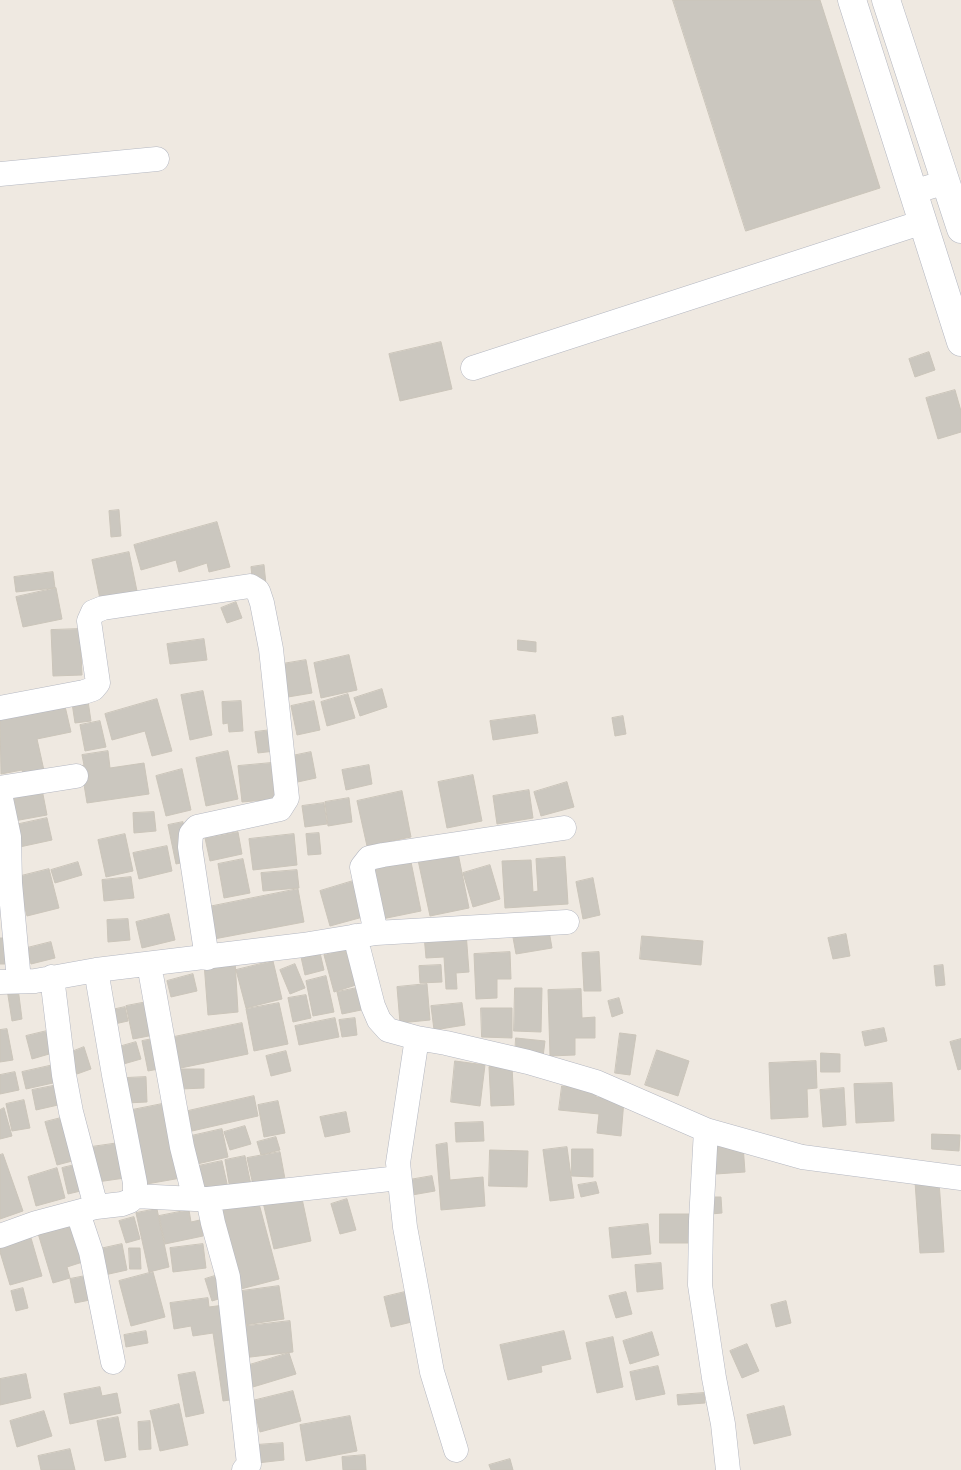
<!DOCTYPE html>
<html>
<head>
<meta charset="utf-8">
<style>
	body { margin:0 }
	canvas { display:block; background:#efe9e1 }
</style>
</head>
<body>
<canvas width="961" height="1470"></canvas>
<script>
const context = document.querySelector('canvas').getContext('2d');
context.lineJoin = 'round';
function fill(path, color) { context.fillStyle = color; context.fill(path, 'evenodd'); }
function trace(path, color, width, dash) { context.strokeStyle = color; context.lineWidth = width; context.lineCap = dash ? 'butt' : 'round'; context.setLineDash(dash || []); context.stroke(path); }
const building = new Path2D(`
	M673,0H820L880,188L746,231Z
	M441,342L452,389L400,401L389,354Z
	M929,352L935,370L915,377L909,359Z
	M955,390L961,411V432L938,439L926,398Z
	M119,510L121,536L111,537L109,511Z
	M217,522L230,567L209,572L207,563L179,572L176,560L141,570L134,545Z
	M129,552L137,591L100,599L92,560Z
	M264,565L266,584L253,586L251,567Z
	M53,572L55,588L16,592L14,577Z
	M56,588L62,619L23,627L16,597Z
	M236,602L242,618L227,623L221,608Z
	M80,629L82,675L53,676L51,630Z
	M204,639L207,660L170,664L167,644Z
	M518,640L536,642V652L518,650Z
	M349,655L357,690L321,698L314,663Z
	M306,660L312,693L288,697L282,664Z
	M382,689L387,707L360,716L354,698Z
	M203,691L212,735L190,740L181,695Z
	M348,694L355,718L327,726L321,702Z
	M157,699L172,751L152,756L145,731L112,740L105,714Z
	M88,701L91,721L75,723L72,703Z
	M241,701L243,731L229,732L228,723L223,724L222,702Z
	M314,701L320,730L297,735L291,706Z
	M65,706L71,732L37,739L45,775L24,779L22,770L1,774L0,720Z
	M535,715L538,733L493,740L490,721Z
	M623,716L626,734L615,736L612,718Z
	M100,721L106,747L85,751L80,725Z
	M271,730L275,751L258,753L255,732Z
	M108,751L110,768L144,763L149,794L87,803L81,766L84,765L82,755Z
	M228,751L238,799L206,806L196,758Z
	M311,752L316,778L293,783L287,757Z
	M271,763L275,799L242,802L238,766Z
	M369,765L372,784L346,790L342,770Z
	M182,769L191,810L166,816L156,776Z
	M473,775L482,821L447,828L438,782Z
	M567,782L574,807L541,816L534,792Z
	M41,784L47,815L14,821L8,791Z
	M529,790L533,818L497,824L493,796Z
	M402,791L411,837L367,846L357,801Z
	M349,798L352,822L328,826L325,802Z
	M324,803L327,824L305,827L302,806Z
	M154,812L156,831L134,833L133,813Z
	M47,818L52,840L15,848L10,826Z
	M183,822L190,861L176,864L168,825Z
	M238,832L242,854L210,861L205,838Z
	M319,833L321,854L308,855L306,834Z
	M125,834L133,871L106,877L98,840Z
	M294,834L297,865L253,870L249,839Z
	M167,846L172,871L139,879L133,853Z
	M458,853L469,908L430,916L418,860Z
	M410,857L421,911L382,919L370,865Z
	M565,857L568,904L505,908L502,861L531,860L533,892L538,891L536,859Z
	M243,859L250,893L224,898L218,864Z
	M78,862L82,875L55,883L51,870Z
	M490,865L500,899L473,907L463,873Z
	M49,869L59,908L27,916L17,877Z
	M297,870L299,888L263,891L261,873Z
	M131,877L134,898L104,901L102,880Z
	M593,878L600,915L583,919L576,882Z
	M353,881L363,917L330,926L320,891Z
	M298,889L304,922L214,939L208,907Z
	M169,914L175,940L142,948L136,922Z
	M128,919L130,940L108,942L107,920Z
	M548,925L552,948L516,954L512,932Z
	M466,932L469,972L456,973L457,989H446L444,957L426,958L424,935Z
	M846,934L850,956L833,959L828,938Z
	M642,936L703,941L701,965L640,959Z
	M0,938H11V964H0Z
	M51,942L55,958L31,964L27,948Z
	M318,944L324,970L305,975L299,948Z
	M345,949L356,985L334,992L324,955Z
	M510,952L511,979H497V998L476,999L474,954Z
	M599,952L601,991H584L582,953Z
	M235,960L238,1012L208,1015L204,963Z
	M273,961L282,999L246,1008L236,970Z
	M295,964L305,988L290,994L280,970Z
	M441,965L442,982L420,983L419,966Z
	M943,965L945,985L936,986L934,966Z
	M193,974L197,991L171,997L167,981Z
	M326,976L334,1012L313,1016L306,981Z
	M427,984L430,1020L400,1023L397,987Z
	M362,987L366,1009L342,1014L337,992Z
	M18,988L22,1019L12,1021L7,989Z
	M515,988H542L541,1032L514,1031Z
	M581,989L582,1018L595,1017V1038H575V1055L550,1056L548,990Z
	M306,995L311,1018L293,1022L288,998Z
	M619,998L623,1013L612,1017L608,1001Z
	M147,1002L154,1035L133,1039L126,1006Z
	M279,1003L288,1044L254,1051L246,1009Z
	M462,1003L465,1025L434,1030L431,1006Z
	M125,1007L128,1021L110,1025L107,1011Z
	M481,1008H512V1038L482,1037Z
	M335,1018L339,1037L299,1045L295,1026Z
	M355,1018L357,1035L342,1037L339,1020Z
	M242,1023L248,1054L176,1069L169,1038Z
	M884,1028L887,1041L865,1046L862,1032Z
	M7,1029L13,1060L0,1062V1030Z
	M51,1030L56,1052L32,1059L26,1036Z
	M620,1033L636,1035L630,1075L615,1073Z
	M158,1038L164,1068L148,1071L142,1041Z
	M516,1038L545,1041L543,1057L515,1054Z
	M961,1039V1069L958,1070L950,1042Z
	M136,1042L141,1059L120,1065L115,1048Z
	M84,1047L91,1069L77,1074L69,1053Z
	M657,1050L689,1061L678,1096L645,1085Z
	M286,1051L291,1071L271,1076L266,1056Z
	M821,1053L840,1054V1072H821Z
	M455,1061L485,1065L480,1106L451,1102Z
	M816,1061L817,1088L807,1089L808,1117L771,1119L769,1063Z
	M58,1064L62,1081L26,1089L22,1072Z
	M512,1066L514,1105L491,1106L489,1067Z
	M180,1069H204V1088L181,1089Z
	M15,1072L19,1090L0,1094V1075Z
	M146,1077L147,1102L126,1103L125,1078Z
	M892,1083L894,1121L856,1123L854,1084Z
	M63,1084L67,1103L36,1110L32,1090Z
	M562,1086L597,1090L596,1097L624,1100L621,1136L597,1133L599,1114L559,1110Z
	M844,1088L846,1125L823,1127L820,1090Z
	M254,1096L258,1116L192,1131L188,1111Z
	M24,1100L30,1128L12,1131L6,1104Z
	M278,1101L285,1133L264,1137L258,1105Z
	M167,1103L181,1178L141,1185L127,1111Z
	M4,1108L12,1136L0,1139V1110Z
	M346,1112L350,1132L325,1137L320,1117Z
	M69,1116L80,1159L57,1165L45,1122Z
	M483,1122L484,1141L456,1142L455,1123Z
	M245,1126L251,1144L230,1150L224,1132Z
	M222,1129L228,1157L197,1164L191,1136Z
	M932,1134L960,1135L959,1151L932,1149Z
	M276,1137L280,1150L261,1155L257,1142Z
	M119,1143L125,1178L97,1182L91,1147Z
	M447,1143L450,1180L483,1177L485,1206L441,1210L436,1145Z
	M743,1145L745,1172L716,1174L714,1147Z
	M567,1147L574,1198L550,1201L543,1150Z
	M572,1149H593V1177L572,1176Z
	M490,1150L528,1151L527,1187L489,1186Z
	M280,1152L285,1179L253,1185L247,1158Z
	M3,1154L23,1211L0,1219V1155Z
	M245,1156L251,1185L230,1189L225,1160Z
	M222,1161L228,1188L204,1193L198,1166Z
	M83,1163L89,1189L68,1194L62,1168Z
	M57,1168L65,1198L36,1206L28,1177Z
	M432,1176L435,1191L412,1195L409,1180Z
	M939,1181L944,1252L920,1253L915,1182Z
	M596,1182L599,1193L581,1197L578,1185Z
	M300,1189L311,1241L274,1249L262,1198Z
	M257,1196L279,1279L241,1289L216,1207Z
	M710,1197H721L722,1213L711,1214Z
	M347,1199L356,1230L340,1234L331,1204Z
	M157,1209L169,1267L149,1272L136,1213Z
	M189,1210L191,1222L200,1220L203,1236L165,1244L159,1216Z
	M660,1214H696V1243H660Z
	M134,1217L140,1239L126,1243L119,1221Z
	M77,1218L89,1260L67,1267L70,1278L53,1283L37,1230Z
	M648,1224L651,1254L612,1258L609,1228Z
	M29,1231L42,1276L10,1285L0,1252V1239Z
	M122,1244L127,1270L100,1276L95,1250Z
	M203,1244L206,1268L173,1272L170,1248Z
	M129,1248H140L141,1269H130Z
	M661,1263L663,1289L637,1292L635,1265Z
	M153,1272L165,1317L131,1326L119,1281Z
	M95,1274L100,1298L75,1303L70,1279Z
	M218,1275L225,1297L212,1301L205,1279Z
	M279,1286L284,1319L238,1326L234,1292Z
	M23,1288L28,1308L16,1311L11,1291Z
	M409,1291L416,1321L391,1327L384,1297Z
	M626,1292L632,1314L616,1318L609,1296Z
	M208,1298L209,1307L224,1305L237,1399L223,1401L213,1333L193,1336L191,1326L174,1329L170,1303Z
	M786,1301L791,1323L776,1327L771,1305Z
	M290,1321L293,1352L242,1358L238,1327Z
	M146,1331L148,1343L126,1347L124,1335Z
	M564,1331L571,1359L541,1366L542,1372L508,1380L500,1345Z
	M652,1332L659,1355L630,1364L623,1341Z
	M613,1337L623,1387L597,1393L586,1343Z
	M747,1344L759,1371L742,1378L730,1351Z
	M289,1353L296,1374L253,1387L246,1366Z
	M658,1366L665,1394L636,1400L630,1372Z
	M195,1372L204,1413L186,1417L178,1375Z
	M26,1374L31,1398L0,1405V1379Z
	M100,1387L102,1396L117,1393L121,1413L70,1424L64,1394Z
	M293,1391L301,1421L260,1432L252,1401Z
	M704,1393L705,1403L678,1405L677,1395Z
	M179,1404L188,1445L160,1451L150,1411Z
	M784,1406L791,1435L754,1444L747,1415Z
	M44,1411L52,1436L17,1447L10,1421Z
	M350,1416L357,1451L306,1461L300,1425Z
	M118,1417L126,1457L105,1461L97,1421Z
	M150,1421L151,1449L139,1450L138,1422Z
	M283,1443L284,1460L257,1463L256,1445Z
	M70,1449L75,1470H41L38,1456Z
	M365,1455L366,1470H343L342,1457Z
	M510,1459L513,1470H491L489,1465Z`);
const street = new Path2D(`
	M0,174L157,159
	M913,192L946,182
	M473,368L923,222
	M0,708L84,692L93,689L98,683L89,621L93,612L103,608L250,586L258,591L262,603L271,649L287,798L280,809L197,827L191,834L190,847L207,958
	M0,788L76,776
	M0,794L9,837L10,883L19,981
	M376,933L362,867L369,858L383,855L564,828
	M355,936L373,1006L379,1020L388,1030L417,1038L446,1043L528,1062L596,1082L706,1130L802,1157L961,1178
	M149,964L182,1147L195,1199H208L213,1223L228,1277L249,1464L244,1470
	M52,977L64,1075L71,1112L96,1207
	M0,982L35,981L96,970L303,945L376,933L567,922
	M417,1038L398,1163L405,1227L432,1372L456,1450
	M706,1130L701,1221L700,1285L714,1378L723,1424L728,1470
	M135,1196L195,1199
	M208,1199L399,1178
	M78,1213L91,1252L113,1362
	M0,1236L36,1223L96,1207L122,1204L130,1201L135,1196V1183L114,1075L96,970`);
const secondary = new Path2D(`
	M852,0L961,342
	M886,0L961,229`);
fill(building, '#cbc7bf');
trace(building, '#cbc5ba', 1);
trace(street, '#b4b7c1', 25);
trace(secondary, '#b4b7c1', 29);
trace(street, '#fff', 24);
trace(secondary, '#fff', 28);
</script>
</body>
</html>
